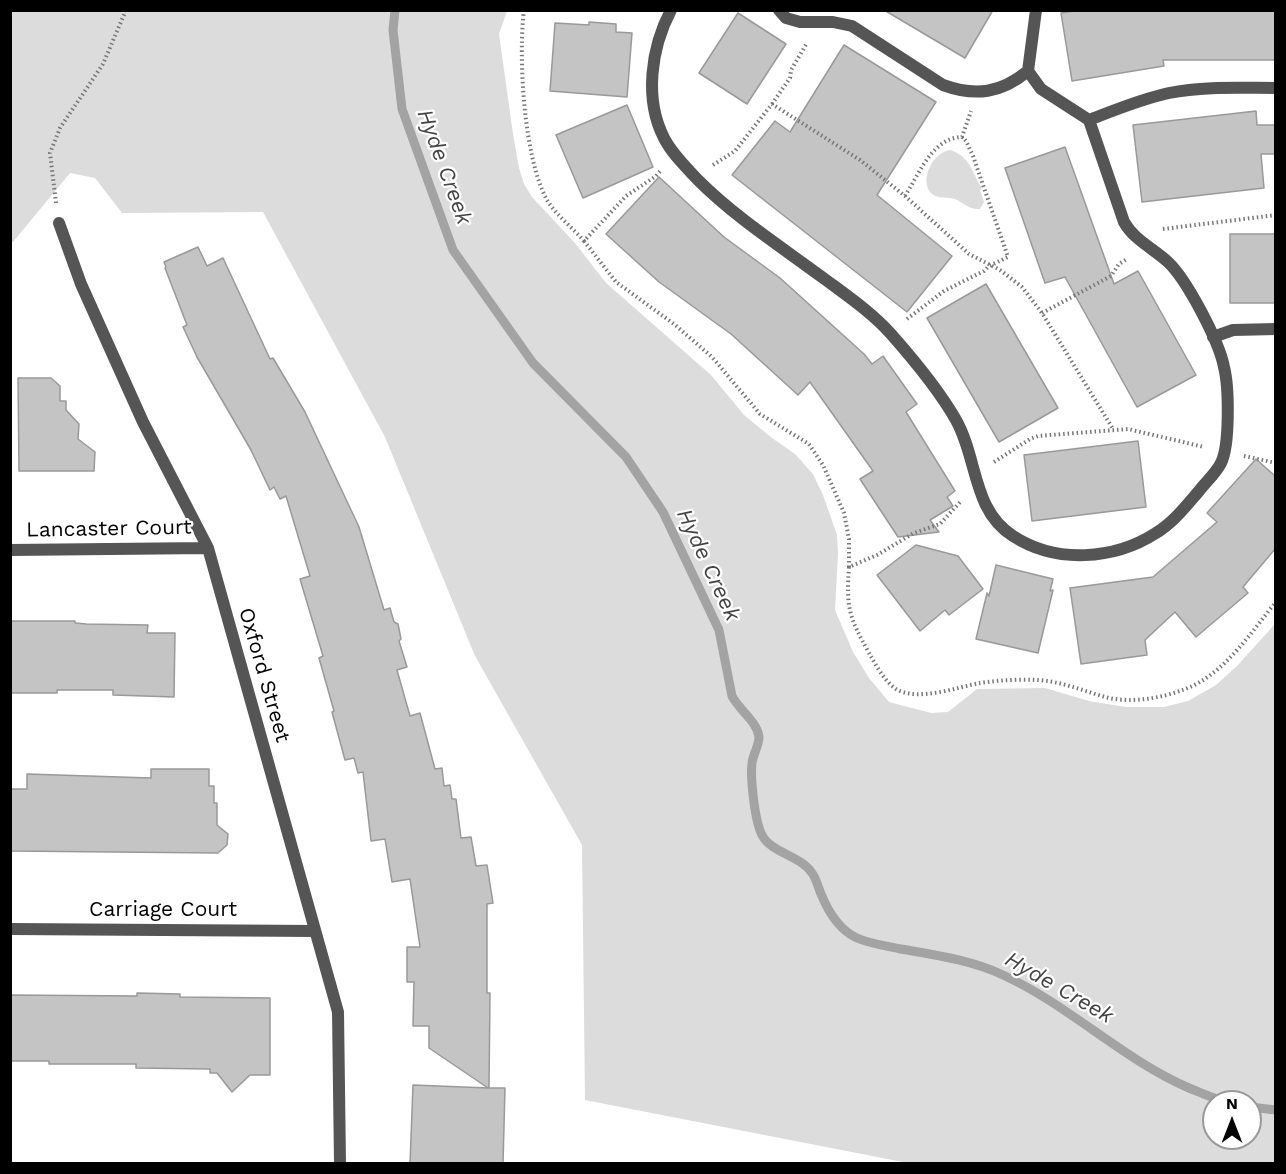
<!DOCTYPE html>
<html>
<head>
<meta charset="utf-8">
<style>
	body { margin:0 }
	#map { position:relative; width:1286px; height:1174px; overflow:hidden; background:#fff; font-family:"Work Sans",sans-serif }
	canvas { display:block }
	.frame { position:absolute; inset:0; border:12px solid #000; pointer-events:none }
	.north { position:absolute; left:1202px; top:1090px; width:60px; height:60px; box-sizing:border-box; background:#fff; border:2px solid #999; border-radius:50%; rotate:0deg; font-size:16px; font-weight:700; line-height:24px; text-align:center; color:#000 }
	.north::after { content:''; display:block; margin:auto; width:21px; height:27px; background:#000; clip-path:polygon(50% 0,100% 100%,50% 72%,0 100%) }
</style>
</head>
<body>
<div id="map">
<canvas width="1286" height="1174"></canvas>
<div class="frame"></div>
<div class="north">N</div>
</div>
<script>
const context = document.querySelector('canvas').getContext('2d');
context.lineJoin = 'round';
function fill(path, color) { context.fillStyle = color; context.fill(path, 'evenodd'); }
function trace(path, color, width, dash) { context.strokeStyle = color; context.lineWidth = width; context.lineCap = dash ? 'butt' : 'round'; context.setLineDash(dash || []); context.stroke(path); }
function drawText(font, color, halo, rows, align = 'center') {
  context.font = font + ' "Work Sans",sans-serif'; context.lineWidth = 4.5; context.setLineDash([]); context.textBaseline = 'middle'; context.strokeStyle = halo; context.fillStyle = color; for (const [text, x, y, turn = 0] of rows) {
    context.save(); context.translate(x, y); context.rotate((+turn || 0) * Math.PI / 180); context.textAlign = isNaN(turn) ? turn : align; if (halo) context.strokeText(text, 0, 0); context.fillText(text, 0, 0); context.restore();
  }
}
const green = new Path2D(`
	M10,11H507L499,34L513,134L519,168L524,184L532,197L575,243L606,283L711,375L744,415L772,438L795,454L813,474L823,495L837,535L838,554L835,610L853,652L869,678L889,702L931,713L948,712L977,689L1045,688L1089,701L1126,707H1164L1188,701L1216,685L1237,666L1275,624V1163H908L585,1100L582,845L475,656L385,437L263,212L122,213L95,178L70,173L13,242H11ZM1214,1102H1250V1138H1214Z
	M950,150C970,156 972,173 982,188L980,190L984,202L980,209C969,210 964,203 955,199C947,197 938,199 932,194C918,181 933,152 950,150Z`);
const stream = new Path2D(`
	M395,10L393,30L402,109L453,250L533,363L626,457L663,512L719,630L732,696C739,710 757,721 759,737C759,745 753,755 752,763C750,778 755,822 762,835C771,853 800,855 812,873C816,878 818,887 821,894C828,911 839,930 857,938C870,944 888,946 901,949C935,955 971,960 1003,975C1069,1005 1122,1059 1189,1088C1201,1093 1214,1099 1227,1102
	M1250,1107L1276,1110`);
const building = new Path2D(`
	M884,10H993L965,58Z
	M1080,10H1275V60H1163L1164,66L1072,81L1061,13Z
	M738,13L786,44L747,104L699,73Z
	M589,22L616,24V32L632,33L627,97L550,91L555,23L589,25Z
	M844,45L936,102L877,195L952,256L907,312L732,175L775,121L790,132Z
	M627,105L653,167L583,198L556,135Z
	M1256,111L1257,125H1275V154H1261L1264,188L1142,202L1133,125Z
	M1065,147L1114,284L1138,271L1196,375L1137,407L1065,277L1045,283L1005,168Z
	M659,177L724,237L780,278L864,354L872,364L883,356L917,404L906,412L955,491L947,497L953,506L930,520L939,532L898,537L860,479L873,471L810,382L798,395L731,334L659,282L606,234Z
	M1230,234H1275V303H1230Z
	M198,247L207,266L223,258L270,359L273,358L305,412L359,527L384,610L390,608L394,622L398,624L401,639L399,641L407,667L397,670L410,716L420,713L435,769L442,768L444,786L450,785L452,799H456L461,838L471,837L476,866L487,865L493,903L487,904V993H490L489,1088H505L503,1164H410L413,1085L488,1088L429,1048V1026H413L414,982H407V947H420L410,879L392,882L385,839L371,841L363,772L358,773L354,758L345,760L332,712L334,711L319,658L323,656L300,579L310,576L286,496L280,499L274,487L270,490L251,450L197,357L183,327L187,325L165,268L166,267L164,262Z
	M986,284L1058,408L999,442L927,318Z
	M18,378H51L60,386V401H66V410L79,424L78,439L95,452L94,471H19Z
	M1138,441L1146,507L1032,521L1024,455Z
	M1256,459L1275,476V549L1243,587L1248,593L1196,637L1175,612L1145,640L1147,655L1081,664L1070,588L1153,577L1217,522L1207,513Z
	M916,545L958,556L983,589L949,615L945,610L920,631L877,575Z
	M996,565L1053,579L1050,591L1053,590L1038,653L976,639L987,593L989,596Z
	M10,621H75V623L86,624L148,625L147,633H175L174,697L113,695V690H57V693H10Z
	M151,769H209V786H214V803H217V825L228,834L227,845L218,853L10,851V789H27V774L151,778Z
	M137,993L180,994V997L270,998V1075H250L232,1092L217,1073H210V1069L136,1068V1064H49V1061H10V995L137,996Z`);
const path = new Path2D(`
	M524,10C518,57 524,159 547,200C556,215 573,228 584,241L626,196L656,176L661,170
	M772,104L790,78L791,70L807,43
	M713,165L735,151L772,104L860,160L905,196L969,254L1000,270L1022,287L1042,313L1113,429
	M905,196C919,174 933,137 962,137L971,111
	M56,203L50,153L60,128L103,64L126,10
	M1163,229L1276,215
	M584,241L616,282L674,324L712,357L760,414L809,444L823,465L844,513L849,539V567L877,555L914,533L940,524L961,501
	M1042,313L1111,276L1119,264L1127,259
	M907,319L944,291L984,271L989,266L1008,257L973,156L966,141L962,137
	M1244,456L1276,463
	M994,462L1030,439L1038,436L1128,429L1204,447
	M849,567C846,608 849,617 869,653C876,665 884,681 896,689C918,702 958,687 980,683C1000,680 1020,679 1039,680C1064,682 1086,692 1109,698C1134,703 1162,698 1185,689C1224,675 1251,632 1276,602`);
const service = new Path2D(`
	M671,10C651,48 644,99 664,138C672,154 686,167 698,180C736,218 783,248 826,280C849,297 872,313 891,334C914,360 939,390 956,420C978,459 972,510 1013,536C1056,564 1114,560 1156,533C1173,523 1186,506 1199,491C1206,482 1216,473 1221,463C1230,445 1229,387 1224,367C1219,341 1187,280 1168,262C1153,248 1134,240 1124,222L1089,120L1041,89L1028,71L1036,10
	M779,10L786,18L800,22H833L852,26L943,85C976,97 1001,93 1028,71
	M1089,120C1115,110 1141,99 1169,93C1203,86 1240,88 1276,88
	M1213,337L1233,330L1276,329`);
const minor = new Path2D(`
	M59,223L81,284L143,422L208,548L338,1012L340,1164
	M10,550L208,548
	M10,929L315,931`);
const streetNames = [
	["Lancaster Court",109,529,-1],
	["Oxford Street",264,675,74],
	["Carriage Court",163,910]
];
const waterNames = [
	["Hyde Creek",444,167,70],
	["Hyde Creek",708,565,65],
	["Hyde Creek",1059,988,30]
];
fill(green, '#dcdcdc');
trace(stream, '#a3a3a3', 9);
fill(building, '#c4c4c4');
trace(building, '#999', 1.5);
trace(path, '#777', 4, [1.5, 3]);
trace(service, '#555', 12);
trace(minor, '#555', 12);
drawText('21px', '#000', '#fff', streetNames);
drawText('italic 22px', '#444', '#fff', waterNames);
</script>
</body>
</html>
